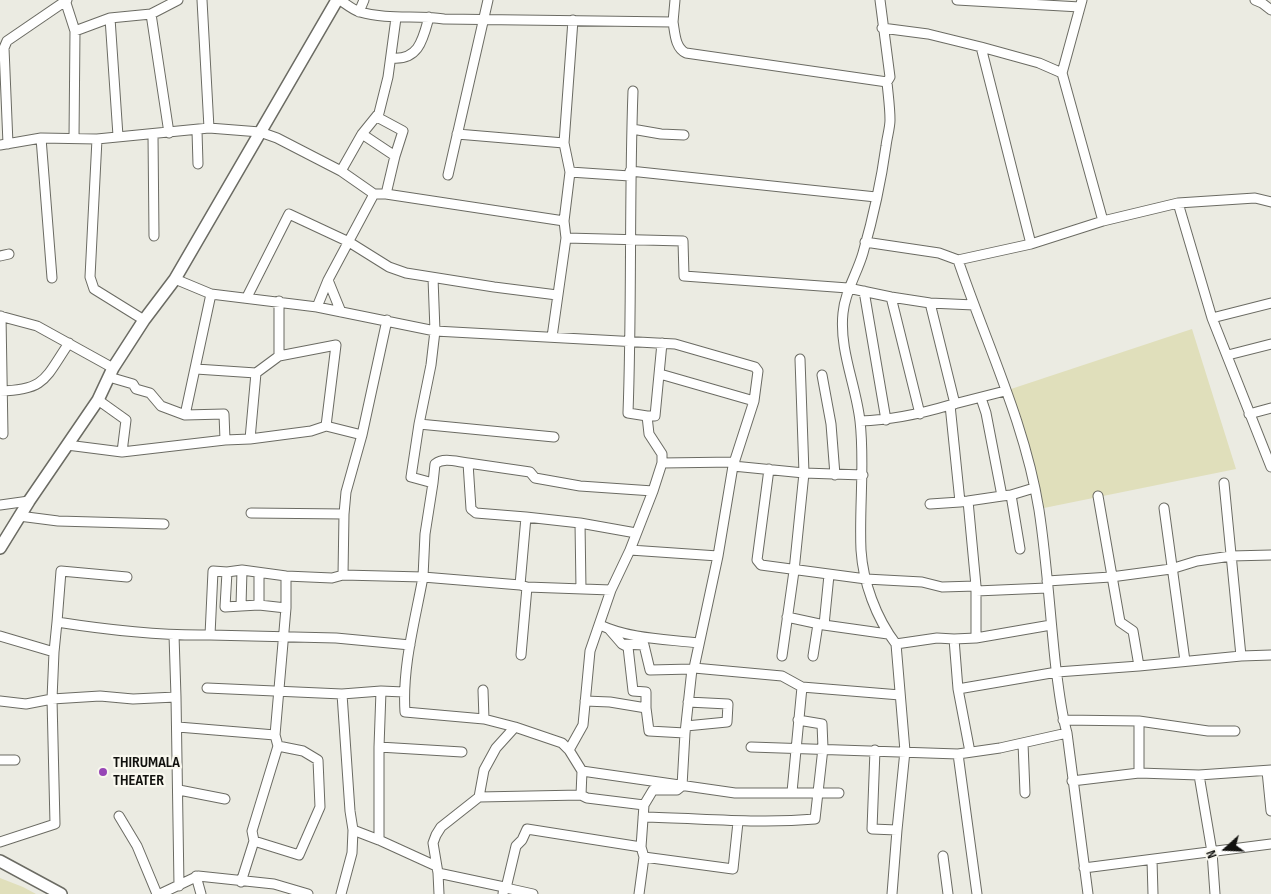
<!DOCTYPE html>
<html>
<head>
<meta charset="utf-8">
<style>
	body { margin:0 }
	#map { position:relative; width:1271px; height:894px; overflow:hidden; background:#ebebe2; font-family:"Sofia Sans Condensed",sans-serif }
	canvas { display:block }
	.north { position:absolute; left:1201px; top:824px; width:50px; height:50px; -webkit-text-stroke:4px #f9f8ef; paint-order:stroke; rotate:250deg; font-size:14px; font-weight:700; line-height:20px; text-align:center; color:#11110e }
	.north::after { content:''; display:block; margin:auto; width:18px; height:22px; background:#11110e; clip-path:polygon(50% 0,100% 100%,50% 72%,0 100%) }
</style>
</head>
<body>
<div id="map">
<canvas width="1271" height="894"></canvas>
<div class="north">N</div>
</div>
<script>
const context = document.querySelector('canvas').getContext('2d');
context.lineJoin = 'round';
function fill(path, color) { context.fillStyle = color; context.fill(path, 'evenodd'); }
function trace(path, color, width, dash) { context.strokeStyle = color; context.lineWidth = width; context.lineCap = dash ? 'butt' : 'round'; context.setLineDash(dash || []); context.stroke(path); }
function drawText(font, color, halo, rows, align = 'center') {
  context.font = font + ' "Sofia Sans Condensed",sans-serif'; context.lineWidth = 4.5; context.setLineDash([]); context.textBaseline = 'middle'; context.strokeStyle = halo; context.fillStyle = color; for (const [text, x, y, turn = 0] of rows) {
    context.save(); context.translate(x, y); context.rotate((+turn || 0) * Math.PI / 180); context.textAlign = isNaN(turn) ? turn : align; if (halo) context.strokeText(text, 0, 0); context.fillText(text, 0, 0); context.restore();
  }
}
const green = new Path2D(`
	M1192,329L1236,469L1039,509L1005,391Z
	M0,878L23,887L36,894H0Z`);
const minor = new Path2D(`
	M65,0L75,31L74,138
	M340,0C346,4 353,10 360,12C388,20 416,15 444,19L673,22L675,0
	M880,0L890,77L887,82C888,94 890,107 890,120C890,128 887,137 886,146C881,182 873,218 863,253C857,274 845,291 843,313C839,350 856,385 860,421C865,464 859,507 861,550C863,582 876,618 896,644L905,751L897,830L892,894
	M957,0L1080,7
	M1255,0L1262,3L1271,10
	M359,12L364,0
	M151,14L169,133
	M110,18L118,136
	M673,22C675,33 675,48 686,53L887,82
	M882,28L928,34L981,47L1039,63L1062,73
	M75,31L110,18L151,14L178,0
	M981,47L1031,244
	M391,58C419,61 423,39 429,17
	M633,91C629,198 632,306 628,413L647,416H655L662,343
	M377,117L403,131L395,156L386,194
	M209,128L260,132L277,138L341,171L374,194H386L564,221
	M632,129L661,134L684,135
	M197,131L198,164
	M362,134L395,156
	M457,134L564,143
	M153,135L154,236
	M41,138L52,278
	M97,139L90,277L94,289L144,320
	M8,144L4,48L7,41L67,0
	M0,145L41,138L97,139L209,128L202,0
	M341,171L362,134L379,113L388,77L396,18
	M630,171L876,197
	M570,172L630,176
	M448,175L488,0
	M1178,203L1212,318L1271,467
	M1103,221L1178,203L1255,198L1271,202
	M566,238L683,241L684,276L848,288L891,297L930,303L974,305
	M865,242L939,253L958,260C986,343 1025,423 1039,510C1047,562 1050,616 1056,669C1059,690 1061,712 1067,733L1088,894
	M0,256L9,254
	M958,260L1031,244L1103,221L1062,73L1082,0
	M433,278L435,331L431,365L419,424L554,437
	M175,279L211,294L317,307L435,331L675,344L755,367L758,371L754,401L733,466L718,556L694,668L692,669L685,733L682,786L677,790H653L644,805L641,847L644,857L639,894
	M328,280L341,312
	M864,291L886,420
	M211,294L185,415L224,414L225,440
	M247,297L289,214L349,242L389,267L406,273L494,287L557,295
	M891,297L920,414
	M930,303L955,404
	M317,307L328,280L374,194
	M0,316L37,326L113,368
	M1,316L3,434
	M1212,318L1271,303
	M552,337L566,238L564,221L570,172L564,143L573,20
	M1228,355L1271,344
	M279,356L336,345L326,426L362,435L387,320
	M196,369L256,373L279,356V301
	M660,374L754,401
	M822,375L831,424L835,475
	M109,377L133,384L136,389L150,393L161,406L185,415
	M0,391C46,390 45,378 69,343
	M981,398L986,413L1002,496L1011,495L1034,488
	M98,400L126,420L122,452
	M950,405L1005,391
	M1249,414L1271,408
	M860,421C891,420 920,414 950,405L960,502L968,501L976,586
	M419,424L411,477L433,483L425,534L423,577L520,585L526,517L580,523L636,533
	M250,439L256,373
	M67,445L122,452L225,440L250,439L311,431L326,426
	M468,463L530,472L535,478L580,486L653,491
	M662,463L735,462
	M733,466L804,473L800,359
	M769,469L757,560L761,565L866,579L922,582L942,587L976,586V638
	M433,483L435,464C444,457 457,462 468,463L471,509L476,513L526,517
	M1224,483L1241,656
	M1011,495L1020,549
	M1098,496L1120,622L1133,631L1139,666L1241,656L1271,655
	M968,501L1002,496
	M930,504L960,502
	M0,505L29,501
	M1164,508L1185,661
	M251,513L344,514
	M19,516L58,521L164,524
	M580,523L581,589
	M630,550L718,556
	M242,570L241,606L259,605L286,608
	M227,572L225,607L241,606
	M343,575L344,514L346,492L362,435
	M829,575L824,625L888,634
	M1047,581L1111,577L1171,569L1197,561L1231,556L1271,555
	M520,585L527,587L611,590
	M976,591L1047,588
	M259,605V574
	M787,617L824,625
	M57,622L61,571L127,577
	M600,625C630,639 666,639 698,643
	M609,629L622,644L628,647L633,691L646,692V708
	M174,635L176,697
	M0,636L54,652L52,699L55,824L0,842
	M622,644L644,645L650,670L692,669
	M896,644L937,638L954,639
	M410,645L336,638L210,635L213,571L227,572L242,570L286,576L332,578L343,575L423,577C415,621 402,667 405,712L484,719L515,727L562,743L569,750L583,725L590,651L611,590L630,550L653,491L662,463V454L649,434L647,416
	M54,652L57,622C108,630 158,636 210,635
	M521,655L527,587
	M782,656L794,571L804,473L863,475
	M813,656L818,624
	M694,668L782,676L802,687L792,792
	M802,687L900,695
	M207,688L342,694
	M958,689L1057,672L1139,666
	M483,690L484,719
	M0,701L26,704L52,699L100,696L133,699L176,697L179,886
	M585,701L610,702L646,708L649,731L685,733
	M1063,720L1139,721L1208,731H1235
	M686,726L727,722L728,704L688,702
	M178,727L275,735
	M1023,743L1025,793
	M379,747L462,752
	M751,747L958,754
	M569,750L582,771L735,793H839
	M875,750L872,829L897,830
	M970,752L958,689L954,639L976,638L1051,625
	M0,760H15
	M1267,771L1271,811
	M1139,773V721
	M1199,775L1212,852L1215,894
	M1072,781L1139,773L1199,775L1271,770
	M179,790L225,799
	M581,795L582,771
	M479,797L484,770L496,748L515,727
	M119,816L137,846L157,894
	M643,817C700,818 758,824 815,819L823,748L822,724L798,720
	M353,830L350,811L342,694L381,691L404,692
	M379,840V747L381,691
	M254,841L299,855L320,807L318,760L303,751L278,746
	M943,856L948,894
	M644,857L733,869L738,822
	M1152,860L1153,894
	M1084,868L1271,844
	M438,873L504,887
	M196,876L201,894
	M241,882L254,841L252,831L278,746L275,735L286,608V576
	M506,888L533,894
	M160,894L198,876L274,884L308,894
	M341,894L352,853L353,830L379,840L436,866
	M439,894L438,873L433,843L436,835L441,827L479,797L581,795L587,798L644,805
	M503,894L504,887L506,888L516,846L522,840L527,829L641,847
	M977,894L958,754L1000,748L1067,733`);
const tertiary = new Path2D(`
	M0,548L29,501L98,400L113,368L144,320L175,279L337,0
	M0,861L61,894`);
const markers = [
	[103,772,5,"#9746b6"]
];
const poiNames = [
	["THIRUMALA",113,763],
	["THEATER",113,781]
];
fill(green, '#e0dfbb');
trace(minor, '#6b6b63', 11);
trace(tertiary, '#6b6b63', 14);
trace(minor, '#fff', 9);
trace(tertiary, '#fff', 11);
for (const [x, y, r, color] of markers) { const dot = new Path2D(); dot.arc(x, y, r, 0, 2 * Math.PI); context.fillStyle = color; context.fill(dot); trace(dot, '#f9f8ef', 2); }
drawText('bold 16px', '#11110e', '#f9f8ef', poiNames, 'left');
</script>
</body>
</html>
